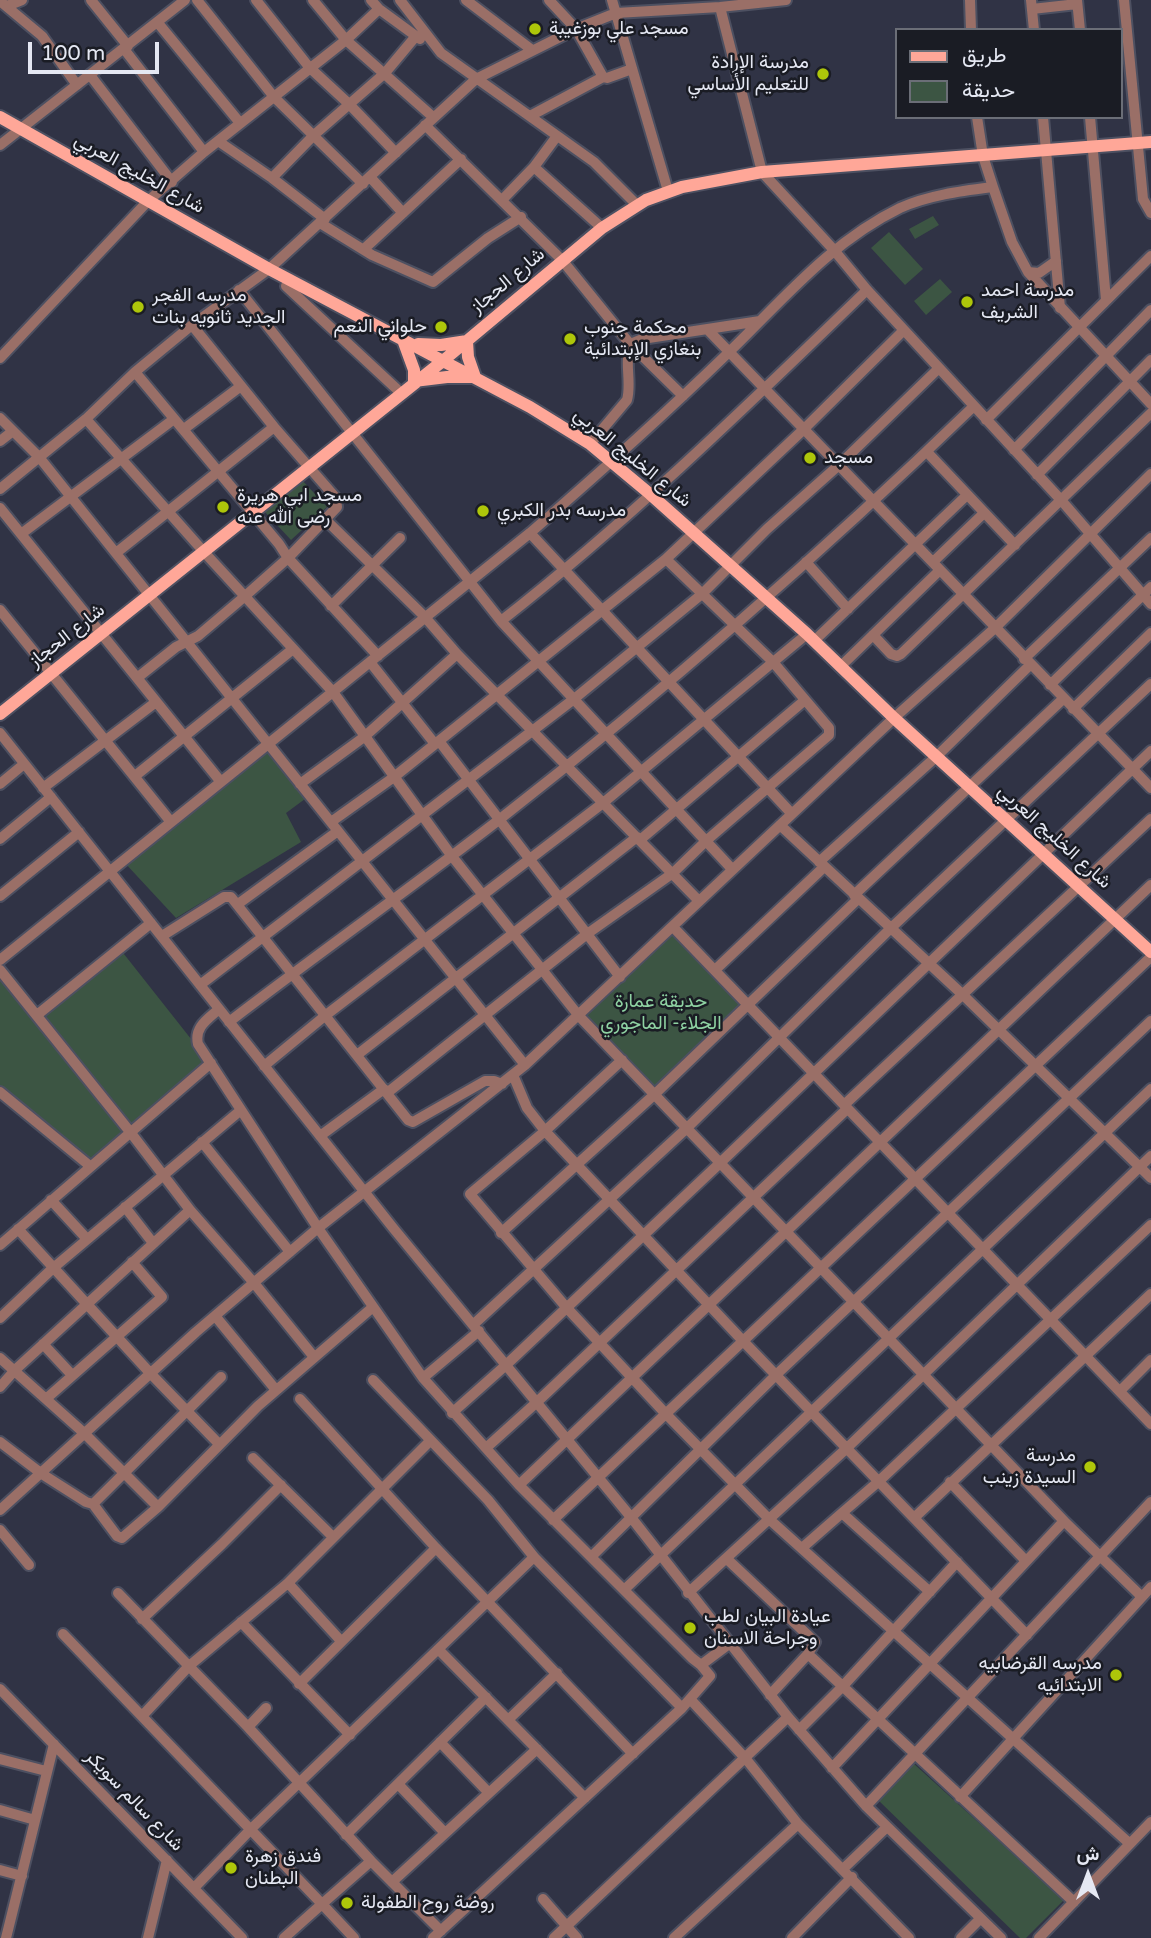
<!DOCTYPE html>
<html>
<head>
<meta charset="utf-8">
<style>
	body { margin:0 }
	#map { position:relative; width:1151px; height:1938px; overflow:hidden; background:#303345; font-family:"Varela Round",Vazirmatn,sans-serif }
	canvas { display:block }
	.legend { position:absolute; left:895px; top:28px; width:228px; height:91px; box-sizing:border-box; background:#1a1c24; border:2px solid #6b6e77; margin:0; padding:9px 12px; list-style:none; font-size:21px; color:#e5e8f3 }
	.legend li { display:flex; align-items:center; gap:14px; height:35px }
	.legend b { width:35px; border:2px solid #6b6e77 }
	.north { position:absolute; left:1053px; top:1840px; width:70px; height:70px; -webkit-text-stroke:5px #1a1c24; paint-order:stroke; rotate:0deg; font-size:19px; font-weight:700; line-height:28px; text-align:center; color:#e5e8f3 }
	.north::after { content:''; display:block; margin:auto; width:24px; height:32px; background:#e5e8f3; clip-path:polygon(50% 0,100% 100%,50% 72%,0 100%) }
	.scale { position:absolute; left:28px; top:42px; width:131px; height:32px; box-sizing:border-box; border:4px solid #e5e8f3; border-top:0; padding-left:9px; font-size:21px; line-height:24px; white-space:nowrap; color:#e5e8f3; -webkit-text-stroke:5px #1a1c24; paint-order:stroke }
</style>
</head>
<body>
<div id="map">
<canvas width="1151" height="1938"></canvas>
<ul class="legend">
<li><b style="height:9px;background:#ffa798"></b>طريق</li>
<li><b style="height:19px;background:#3c5543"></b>حديقة</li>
</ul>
<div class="north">ش</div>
<div class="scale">100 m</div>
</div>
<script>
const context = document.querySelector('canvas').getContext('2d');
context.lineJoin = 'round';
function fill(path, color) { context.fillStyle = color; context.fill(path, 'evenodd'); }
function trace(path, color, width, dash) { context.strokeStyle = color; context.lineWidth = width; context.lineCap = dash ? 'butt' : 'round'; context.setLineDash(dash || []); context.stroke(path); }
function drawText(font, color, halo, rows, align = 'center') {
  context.font = font + ' "Varela Round",Vazirmatn,sans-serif'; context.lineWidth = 5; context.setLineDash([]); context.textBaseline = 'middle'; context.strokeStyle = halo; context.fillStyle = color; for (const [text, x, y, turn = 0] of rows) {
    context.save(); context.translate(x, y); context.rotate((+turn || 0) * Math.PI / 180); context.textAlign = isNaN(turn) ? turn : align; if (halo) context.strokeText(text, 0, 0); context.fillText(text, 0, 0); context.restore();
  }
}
const green = new Path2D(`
	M933,216L939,225L915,239L909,229Z
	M889,232L923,269L905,285L871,248Z
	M940,279L952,292L926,315L914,301Z
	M301,479L327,507L291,540L265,512Z
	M273,746L309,796L286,813L301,842L176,918L124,862Z
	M673,927L748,1005L655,1094L580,1016Z
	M120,949L210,1063L90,1165L0,1090V973L37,1015Z
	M913,1763L1064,1900L1026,1938H1020L877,1799Z`);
const minor = new Path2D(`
	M91,0L128,46
	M197,0L274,97L363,184
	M256,0L309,67L349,104L396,153
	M313,0L346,40L433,117
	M371,0L379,9L420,39
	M400,0L441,53L594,162L637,205
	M466,0L532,50
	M549,0L576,29L603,77
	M612,0L668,191
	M970,0L971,30
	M1031,0L1034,30
	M1077,0L1080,30
	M1124,0L1143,199L1151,213
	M0,1L42,36L77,85
	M7,6L22,0
	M720,7L762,172L833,249L867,290L1061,500L1151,604
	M1032,9L1077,4
	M158,23L240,123
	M124,49L204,152
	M90,75L172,182
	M530,116L603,77L607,78L632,69
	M977,117L983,156L993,187L1012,242L1028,272L1151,404
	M1043,117L1060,308
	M1090,117L1106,300
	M425,125L562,260L630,344L642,339L760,321
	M218,141L272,178L325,219
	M0,145L185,0
	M534,167L602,228
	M370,177L403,213
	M272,178L314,135L385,73L416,36
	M503,199L534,167L557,136
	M320,223L372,255L433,282L488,238L521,217
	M364,249L461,159
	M1028,272L1039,273L1056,261
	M286,286L401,393
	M239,290L501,621L732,869
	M708,330L1151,788
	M0,358L148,201L204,152L346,40L379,9
	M135,372L279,544L288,558L378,656
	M0,418L39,457L525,1065
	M86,419L204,552L333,692L451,855L579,1016L1064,1521L1142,1597L1151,1587
	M986,420L1151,256
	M184,429L241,386
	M0,441L13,431
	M590,444L627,400C632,382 624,363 630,344L683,396
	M1014,450L1151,310
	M927,452L1015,545
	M1037,475L1151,360
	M0,489L86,419L135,372L192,325L269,269L476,79L576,29L616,13L720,7L786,0
	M0,508L221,782
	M326,520L424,616L457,654L699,901
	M530,533L792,814
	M21,534L174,419
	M116,553L274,427
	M806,562L848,609
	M933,562L984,513
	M331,606L400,538
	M0,610L171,822
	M501,621C630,520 749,404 867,290
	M873,635L891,654L897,656L901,654L1151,413
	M814,641L967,495
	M1024,659L1151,538
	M370,662L435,744
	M840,667L940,570
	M137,678L176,647L198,636L244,597L288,558L337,507L336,498L274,427L192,325
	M1050,685L1151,587
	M1073,709L1151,633
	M0,733L394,1229L630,1516L788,1717L866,1806L1001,1938
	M439,741L620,977
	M135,776L293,649
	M0,784L24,764
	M300,784L364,737L457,654
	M43,788L156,702
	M331,822L394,777L666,559L804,429L904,330
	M780,825L963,995L1151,1178
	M0,839L51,797
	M640,840L805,700
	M819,862L937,756L1030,665
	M854,895L1063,699
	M0,896L79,832
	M238,904L338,831
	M673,927L1151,1424
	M162,936L224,897H231L408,1120L413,1122L485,1081H494L502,1084
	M0,960L530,533C597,475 663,416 727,354C782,301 830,242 900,208C929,195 962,191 993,187
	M0,970L131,1133L190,1210L254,1283L314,1357
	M715,970L824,867
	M200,985L574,699L702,594L767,529L839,465L939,368
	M219,1009C208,1019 194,1027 198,1044L318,1228L423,1378L519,1485L692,1658L701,1665L729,1644
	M37,1015L151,923
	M229,1022C319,953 411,888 500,819C665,690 823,552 974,406
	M357,1055L637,837
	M622,1060L545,1131L470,1194L566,1307L665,1413L769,1519L1129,1843
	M264,1066L326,1015L603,803L807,634
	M513,1075L527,1108L545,1131L743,1341L1027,1635
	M0,1092L90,1166
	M387,1093L587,934L673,873L707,840L829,735V728L773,662L666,559
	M844,1105L1151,819
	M320,1136L384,1089
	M202,1142L290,1252
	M51,1200L87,1239
	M125,1207L153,1243
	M18,1229L151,1374L219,1444
	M501,1233L655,1094L858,899
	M0,1245L211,1063
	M216,1317L276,1390
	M0,1318L52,1269L241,1110
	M474,1324L687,1128L891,928L1151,684
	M43,1344L72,1375
	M0,1358L84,1433L158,1507L258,1406L373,1307
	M423,1378L479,1331
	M0,1387L15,1370L190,1210
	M1120,1391L1151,1360
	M47,1398L162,1297L132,1262
	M300,1399L436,1548L633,1754
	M452,1413L506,1365L720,1163L1151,751
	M0,1442L42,1474L86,1502L93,1504L221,1377
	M486,1448L537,1402L847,1109
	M253,1458L333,1537
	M950,1482L1026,1561
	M519,1485L1151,885
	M93,1504L117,1536L122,1538L158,1507
	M0,1510L196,1332L318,1228L525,1065L894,718L995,628L1151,474
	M842,1513L878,1482L1151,1225
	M914,1518L1151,1294
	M553,1520L1151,957
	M0,1530L29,1565
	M802,1548L842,1513L930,1592
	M534,1557L682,1708
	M591,1557L777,1374L1151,1021
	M727,1559L815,1642L808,1654L770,1695
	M288,1583L341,1641
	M625,1589L1151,1089
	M118,1593L248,1727L371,1861
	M688,1593L847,1448L1151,1156
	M142,1619L222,1544L281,1485
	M241,1622L350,1735
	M63,1634L322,1904L284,1938
	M439,1650L585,1798
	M808,1654L1074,1902
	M299,1684L436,1548
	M0,1689L242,1938
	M690,1699L746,1759L798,1824L909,1938
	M143,1715L189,1666L288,1583L430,1441
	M508,1720L557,1673
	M248,1727L266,1708
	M799,1730L842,1687L957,1562
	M440,1742L489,1793
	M0,1759L46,1771
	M832,1768L1064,1521
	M398,1784L445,1833
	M960,1797L1142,1597
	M866,1806L1151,1502
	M0,1810L35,1820
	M346,1835L486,1697
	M843,1869L887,1827
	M0,1870L22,1876
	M392,1882L537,1749
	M194,1888L252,1828L534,1557L488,1500L373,1380
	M543,1899L577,1938
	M6,1938L54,1744
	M148,1938L167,1860
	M354,1938L322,1904L371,1861L441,1931
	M433,1938L682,1708L710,1676L701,1665
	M554,1938L788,1717
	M674,1938L798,1824
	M792,1938L852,1877
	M961,1938L980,1919
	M1039,1938L1151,1822`);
const major = new Path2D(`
	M0,117L269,269L530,407L590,444L650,494L807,634L894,718L1151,952
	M403,340L414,370V381L447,377H475L468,357L467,341L441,345L418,344
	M0,714L444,360L602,228L646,200L682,187L762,172L1151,142`);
const markers = [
	[535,29,7,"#aec60a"],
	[823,74,7,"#aec60a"],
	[967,302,7,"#aec60a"],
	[138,307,7,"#aec60a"],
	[441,327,7,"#aec60a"],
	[570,339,7,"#aec60a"],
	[810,458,7,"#aec60a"],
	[223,507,7,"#aec60a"],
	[483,511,7,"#aec60a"],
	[1090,1467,7,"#aec60a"],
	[690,1628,7,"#aec60a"],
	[1116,1675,7,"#aec60a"],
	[231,1868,7,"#aec60a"],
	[347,1903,7,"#aec60a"]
];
const poiNames = [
	["مسجد علي بوزغيبة",549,29],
	["مدرسة الإرادة",809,63,"right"],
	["للتعليم الأساسي",809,85,"right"],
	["مدرسة احمد",981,291],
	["الشريف",981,313],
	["مدرسه الفجر",152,296],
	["الجديد ثانويه بنات",152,318],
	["حلواني النعم",427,327,"right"],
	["محكمة جنوب",584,328],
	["بنغازي الإبتدائية",584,350],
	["مسجد",824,458],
	["مسجد ابي هريرة",237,496],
	["رضى الله عنه",237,518],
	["مدرسه بدر الكبري",497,511],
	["مدرسة",1076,1456,"right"],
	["السيدة زينب",1076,1478,"right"],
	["عيادة البيان لطب",704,1617],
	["وجراحة الاسنان",704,1639],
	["مدرسه القرضابيه",1102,1664,"right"],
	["الابتدائيه",1102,1686,"right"],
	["فندق زهرة",245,1857],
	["البطنان",245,1879],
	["روضة روح الطفولة",361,1903]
];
const streetNames = [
	["شارع الخليج العربي",139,174,29],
	["شارع الحجاز",508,281,-40],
	["شارع الخليج العربي",632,458,39],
	["شارع الحجاز",67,636,-38],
	["شارع الخليج العربي",1054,837,42],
	["شارع سالم سويكر",134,1801,46]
];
const parkNames = [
	["حديقة عمارة",661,1002],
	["الجلاء- الماجوري",661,1024]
];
fill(green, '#3c5543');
trace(minor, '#4d5061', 14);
trace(major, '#4d5061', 16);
trace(minor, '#9a6f67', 10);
trace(major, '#ffa798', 12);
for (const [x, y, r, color] of markers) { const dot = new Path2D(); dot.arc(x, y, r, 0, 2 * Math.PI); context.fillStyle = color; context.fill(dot); trace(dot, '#1a1c24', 2.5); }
drawText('19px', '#e5e8f3', '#1a1c24', poiNames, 'left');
drawText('19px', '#e5e8f3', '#1a1c24', streetNames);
drawText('19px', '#8fd3a3', '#1a1c24', parkNames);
</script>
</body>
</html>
